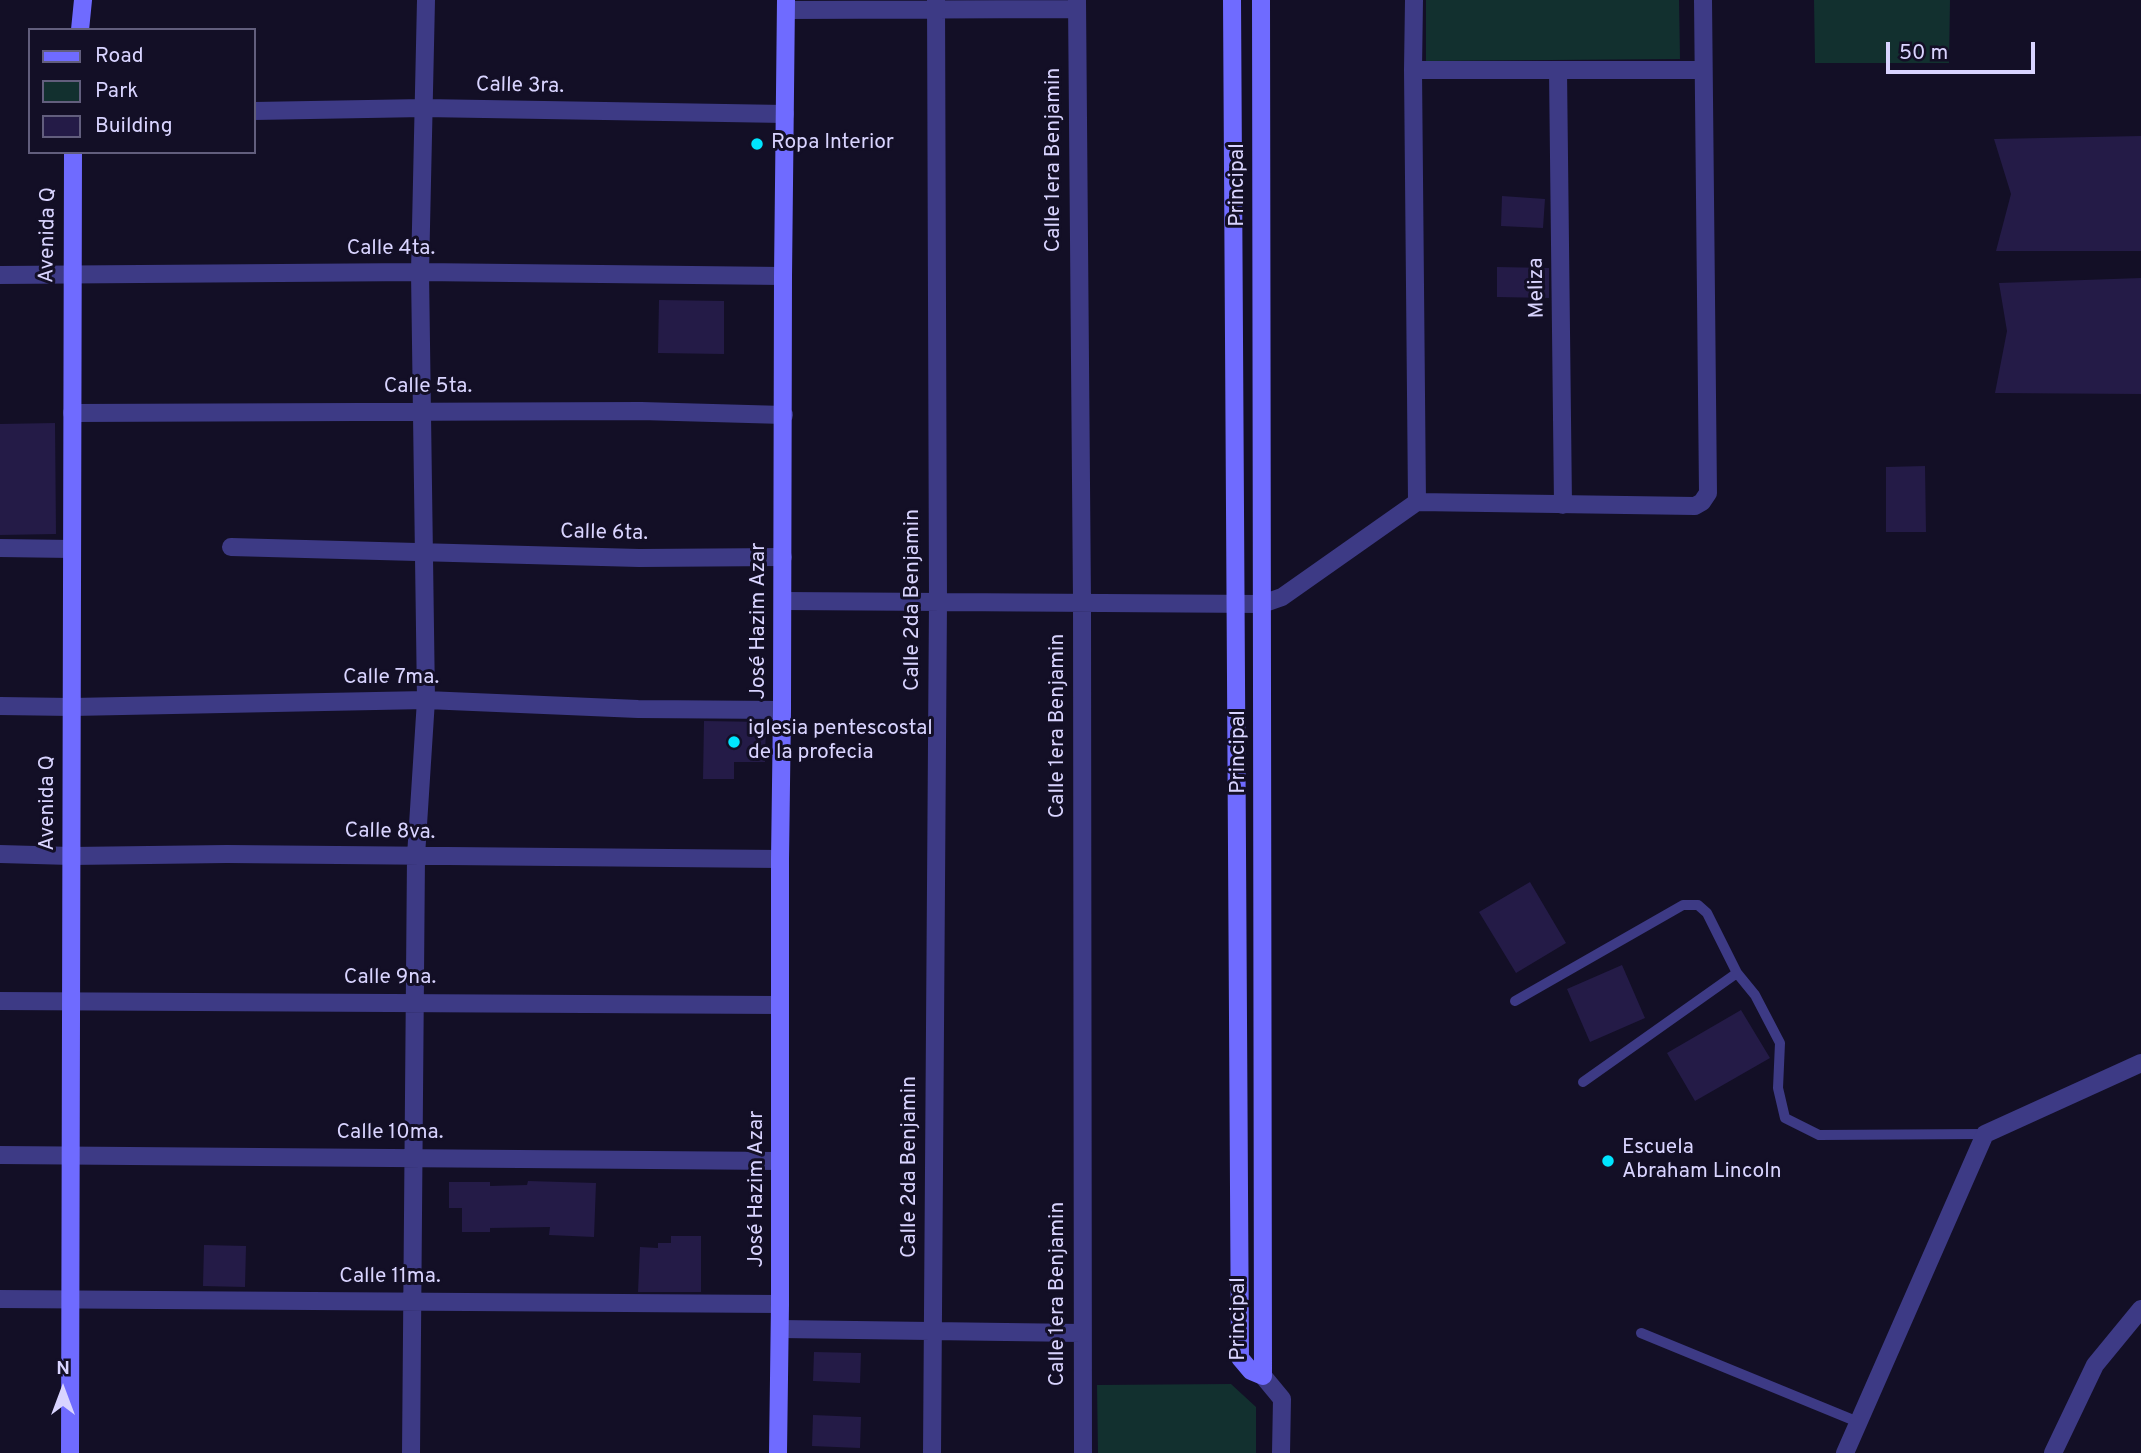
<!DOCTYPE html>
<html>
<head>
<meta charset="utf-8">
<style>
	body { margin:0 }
	#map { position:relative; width:2141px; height:1453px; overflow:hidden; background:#130f26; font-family:Overpass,sans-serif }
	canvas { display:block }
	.legend { position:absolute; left:28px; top:28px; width:228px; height:126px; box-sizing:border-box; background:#130f26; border:2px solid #625e7d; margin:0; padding:9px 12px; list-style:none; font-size:21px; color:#d9d4ff }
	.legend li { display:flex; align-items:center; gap:14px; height:35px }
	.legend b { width:35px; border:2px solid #625e7d }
	.north { position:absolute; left:28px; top:1355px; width:70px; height:70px; -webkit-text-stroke:5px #130f26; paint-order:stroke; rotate:0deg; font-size:19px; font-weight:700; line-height:28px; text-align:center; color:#d9d4ff }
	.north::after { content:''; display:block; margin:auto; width:24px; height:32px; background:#d9d4ff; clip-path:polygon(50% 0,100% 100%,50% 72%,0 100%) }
	.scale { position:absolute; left:1886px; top:42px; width:149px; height:32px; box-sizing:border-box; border:4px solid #d9d4ff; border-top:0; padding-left:9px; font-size:21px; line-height:24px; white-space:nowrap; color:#d9d4ff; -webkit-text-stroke:5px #130f26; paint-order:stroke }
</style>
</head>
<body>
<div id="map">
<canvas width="2141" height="1453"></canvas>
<ul class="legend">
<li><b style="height:9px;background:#6f6bff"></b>Road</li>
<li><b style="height:19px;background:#12302f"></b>Park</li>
<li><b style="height:19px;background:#241b47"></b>Building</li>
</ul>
<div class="north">N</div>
<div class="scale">50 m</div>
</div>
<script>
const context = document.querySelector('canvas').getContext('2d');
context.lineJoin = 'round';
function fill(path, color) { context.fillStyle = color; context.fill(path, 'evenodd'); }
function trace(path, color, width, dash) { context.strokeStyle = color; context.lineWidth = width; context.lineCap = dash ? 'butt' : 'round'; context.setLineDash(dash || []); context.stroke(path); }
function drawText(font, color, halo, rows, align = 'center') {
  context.font = font + ' Overpass,sans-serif'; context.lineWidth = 6; context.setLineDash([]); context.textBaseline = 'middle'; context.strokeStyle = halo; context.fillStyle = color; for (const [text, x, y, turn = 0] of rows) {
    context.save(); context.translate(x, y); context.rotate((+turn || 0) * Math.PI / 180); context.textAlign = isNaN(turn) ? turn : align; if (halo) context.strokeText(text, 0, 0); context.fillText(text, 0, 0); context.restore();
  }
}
const green = new Path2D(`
	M1426,0H1679L1680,59L1426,61Z
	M1814,0H1950L1949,63H1815Z
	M1231,1384L1256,1407V1453H1098L1097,1385Z`);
const building = new Path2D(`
	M2141,136V251H1996L2011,194L1994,139Z
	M1502,196L1545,199L1543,228L1501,226Z
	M1497,267L1549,268V298L1497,297Z
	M2141,278V394L1995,393L2007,331L1999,283Z
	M659,300L724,301V354L658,353Z
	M55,423L56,534L0,535V424Z
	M1925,466L1926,532H1886V467Z
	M704,721L766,722L765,762H734V779H703Z
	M1530,882L1566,943L1516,973L1479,912Z
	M1622,965L1645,1018L1590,1042L1567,989Z
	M1741,1010L1770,1058L1695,1101L1667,1053Z
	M528,1181L596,1183L594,1237L549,1235L550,1227L490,1228V1232H462V1208H449V1182H490V1186L527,1185Z
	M671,1236H701V1292H638L640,1247L658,1248V1243H671Z
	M204,1245L246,1246L245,1287L203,1286Z
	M814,1352L861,1353L860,1383L813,1381Z
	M813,1415L861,1417L860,1448L812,1446Z`);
const lane = new Path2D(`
	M1515,1001L1683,905H1698L1707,913L1737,973
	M1583,1082L1737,973L1755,995L1780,1043L1778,1088L1785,1118L1819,1135L1985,1134
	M1641,1333L1858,1422`);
const street = new Path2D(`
	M1077,0L1082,601L1083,1453
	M1414,0L1413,70L1417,502
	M786,10L1077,9
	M1413,70H1703
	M1558,70L1563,505
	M254,111L424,108L785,114
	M0,275L420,272L783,276
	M72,413L641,411L784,415
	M231,547L639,558L783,557
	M0,548L72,549
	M783,601L1262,604L1282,597L1417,502L1695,506L1702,502L1708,493L1703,0
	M0,706L72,707L426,700L638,709L782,710
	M0,854L71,856L227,854L780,859
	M0,1001L780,1005
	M0,1155L780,1161
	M0,1299L780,1304
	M780,1329L1081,1333
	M1263,1376L1282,1399L1281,1453
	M411,1453L416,856L426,700L420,272L426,0
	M932,1453L938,601L936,0
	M1845,1453L1985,1134L2141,1063
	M2053,1453L2095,1365L2141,1309`);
const secondary = new Path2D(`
	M1232,0L1240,1358L1251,1371L1263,1376L1261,0
	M80,30L83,0
	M70,1453L73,152
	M778,1453L780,1304V859L782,710L783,276L786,0`);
const markers = [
	[757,144,7,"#00e5ff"],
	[734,742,7,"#00e5ff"],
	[1608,1161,7,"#00e5ff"]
];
const streetNames = [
	["Calle 3ra.",520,87,1],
	["Calle 1era Benjamin",1055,160,-90],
	["Principal",1239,185,-90],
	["Avenida Q",49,235,-89],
	["Calle 4ta.",391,250],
	["Meliza",1538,288,-91],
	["Calle 5ta.",428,388],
	["Calle 6ta.",604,534,1],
	["Calle 2da Benjamin",914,600,-90],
	["José Hazim Azar",760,621,-90],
	["Calle 7ma.",391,679],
	["Calle 1era Benjamin",1059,726,-90],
	["Principal",1240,752,-90],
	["Avenida Q",49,803,-90],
	["Calle 8va.",390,833,1],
	["Calle 9na.",390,979],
	["Calle 10ma.",390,1134],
	["Calle 2da Benjamin",911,1167,-90],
	["José Hazim Azar",758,1189,-90],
	["Calle 11ma.",390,1278],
	["Calle 1era Benjamin",1059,1294,-90],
	["Principal",1240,1319,-90]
];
const poiNames = [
	["Ropa Interior",771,144],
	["iglesia pentescostal",748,730],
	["de la profecia",748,754],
	["Escuela",1622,1149],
	["Abraham Lincoln",1622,1173]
];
fill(green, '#12302f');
fill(building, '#241b47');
trace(lane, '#3d3a85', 10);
trace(street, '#3d3a85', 18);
trace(secondary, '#6f6bff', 18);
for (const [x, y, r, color] of markers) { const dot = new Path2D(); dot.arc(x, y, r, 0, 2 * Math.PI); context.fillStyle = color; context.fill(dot); trace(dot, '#130f26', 2.5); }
drawText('21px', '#d9d4ff', '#130f26', streetNames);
drawText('21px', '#d9d4ff', '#130f26', poiNames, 'left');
</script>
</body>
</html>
